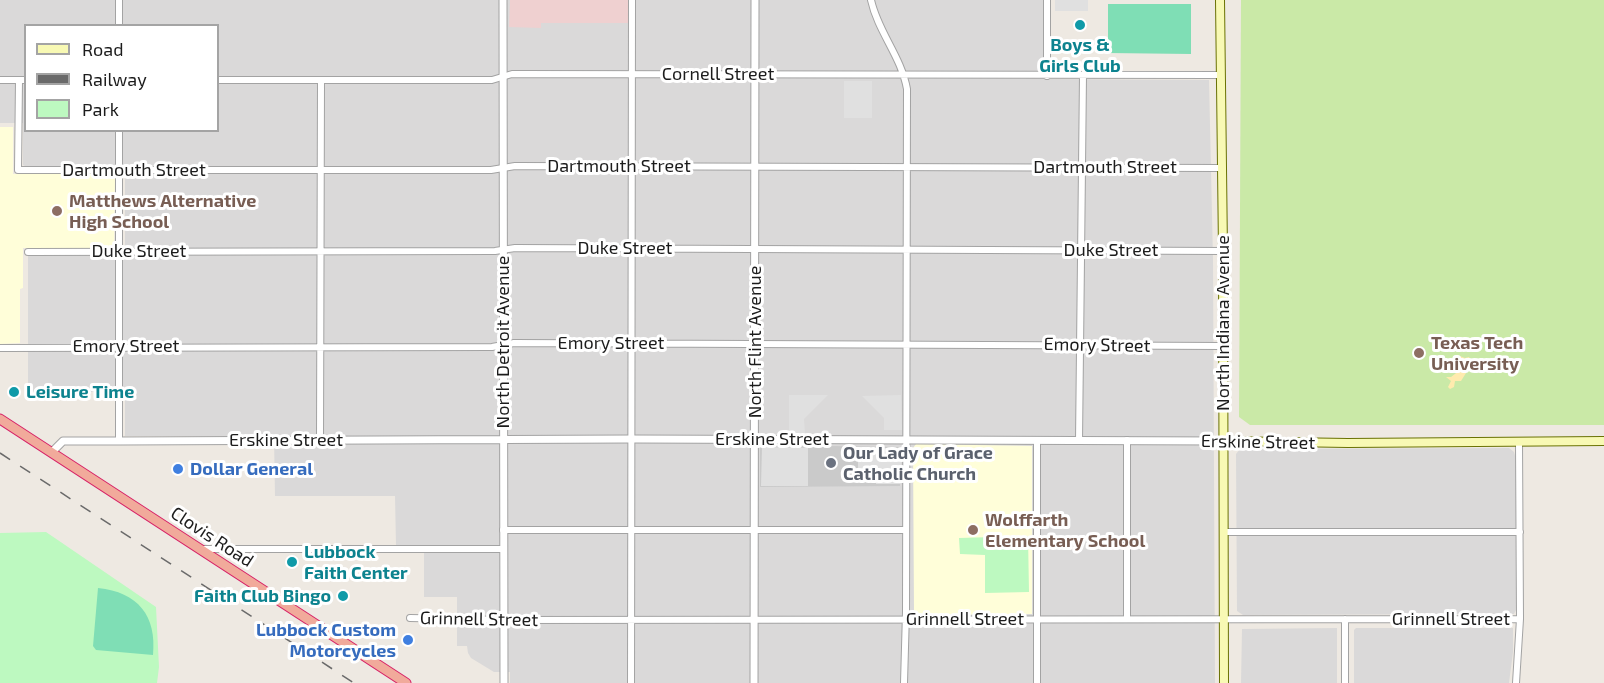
<!DOCTYPE html>
<html>
<head>
<meta charset="utf-8">
<style>
	body { margin:0 }
	#map { position:relative; width:1604px; height:683px; overflow:hidden; background:#eee9e2; font-family:"Exo 2",sans-serif }
	canvas { display:block }
	.legend { position:absolute; left:24px; top:24px; width:195px; height:108px; box-sizing:border-box; background:#fff; border:2px solid #a4a4a4; margin:0; padding:8px 10px; list-style:none; font-size:18px; color:#1c1c1c }
	.legend li { display:flex; align-items:center; gap:12px; height:30px }
	.legend b { width:30px; border:2px solid #a4a4a4 }
</style>
</head>
<body>
<div id="map">
<canvas width="1604" height="683"></canvas>
<ul class="legend">
<li><b style="height:8px;background:#f8f9b4"></b>Road</li>
<li><b style="height:8px;background:#6a6a6a"></b>Railway</li>
<li><b style="height:16px;background:#bdf9c0"></b>Park</li>
</ul>
</div>
<script>
const context = document.querySelector('canvas').getContext('2d');
context.lineJoin = 'round';
function fill(path, color) { context.fillStyle = color; context.fill(path, 'evenodd'); }
function trace(path, color, width, dash) { context.strokeStyle = color; context.lineWidth = width; context.lineCap = dash ? 'butt' : 'round'; context.setLineDash(dash || []); context.stroke(path); }
function drawText(font, color, halo, rows, align = 'center') {
  context.font = font + ' "Exo 2",sans-serif'; context.lineWidth = 6; context.setLineDash([]); context.textBaseline = 'middle'; context.strokeStyle = halo; context.fillStyle = color; for (const [text, x, y, turn = 0] of rows) {
    context.save(); context.translate(x, y); context.rotate((+turn || 0) * Math.PI / 180); context.textAlign = isNaN(turn) ? turn : align; if (halo) context.strokeText(text, 0, 0); context.fillText(text, 0, 0); context.restore();
  }
}
const residential = new Path2D(`
	M0,0H1044V79L1209,80L1213,260L1215,683H510V672H494L471,658L468,653L467,646H457V597H424V545H396L395,496H275L274,436H125V392H32L28,388V255H125V167H27L23,165V123H0ZM26,26H218V130H26Z
	M1509,448L1514,452L1516,459V610L1514,614L1243,615L1237,611L1236,454L1240,449Z
	M1337,628V683H1241L1242,629Z
	M1356,628H1513V652L1509,683H1354V630Z`);
const commercial = new Path2D(`
	M510,0H630L629,23H541V28L509,27Z`);
const education = new Path2D(`
	M0,127H13V174H115L114,248H23V288L20,289V343L0,344Z
	M916,444L1032,446V614L918,615L914,613L913,448Z`);
const religious = new Path2D(`
	M760,445L900,447V486L760,487Z`);
const grass = new Path2D(`
	M1241,0H1604V425H1250L1239,417Z`);
const sand = new Path2D(`
	M1457,355L1465,358L1469,357L1471,361L1465,368L1466,373L1461,381H1455L1454,387L1450,389L1448,387L1451,381L1446,377H1451L1460,370L1459,365L1453,368L1449,367L1452,363L1456,362L1457,359L1455,356Z`);
const park = new Path2D(`
	M46,532L156,607L159,667L157,683H0V533Z
	M1028,536L1029,592L985,593V555L960,554L959,538Z`);
const pitch = new Path2D(`
	M1108,4H1191V54L1108,53Z
	M98,588C138,592 157,616 153,655L96,650L93,646Z`);
const parking = new Path2D(`
	M1055,0H1088V11H1055Z
	M844,81H872V118H844Z
	M789,395H828L804,419L805,434H789Z
	M901,395L902,430H884V418L862,396Z
	M762,447L808,448V486H761Z
	M858,448H901V484H876V469H858Z`);
const minor = new Path2D(`
	M119,0V26
	M871,0C878,32 901,56 907,89L906,612L904,683
	M1047,0V76
	M0,80H26
	M19,80L18,170H491L515,166L1221,168
	M218,80H492L512,74L1220,75
	M119,130V441
	M28,252L495,251L515,248L1223,251
	M0,348L492,347L514,343L1223,346
	M320,440L321,80
	M1079,441L1083,75
	M503,530H906
	M1224,532H1520
	M199,549H503
	M410,618L503,620L1520,619
	M1127,618V440
	M1345,619V683
	M631,683L632,0
	M1037,683V441
	M1516,683L1520,619L1519,443`);
const tertiary = new Path2D(`
	M503,0L504,683
	M52,452L63,441H119L632,439L1223,441
	M754,683L755,0`);
const secondary = new Path2D(`
	M1220,0L1223,251L1224,683
	M1223,441L1348,443L1604,441`);
const trunk = new Path2D(`
	M0,419L406,683`);
const rail = new Path2D(`
	M0,453L354,683`);
const markers = [
	[1080,25,6,"#0f9aa8"],
	[57,211,6,"#8d6e63"],
	[1419,353,6,"#8d6e63"],
	[14,392,6,"#0f9aa8"],
	[831,463,6,"#6b7280"],
	[178,469,6,"#3f7fe0"],
	[973,530,6,"#8d6e63"],
	[292,562,6,"#0f9aa8"],
	[343,596,6,"#0f9aa8"],
	[408,640,6,"#3f7fe0"]
];
const cultureNames = [
	["Boys &",1080,45,"center"],
	["Girls Club",1080,66,"center"],
	["Leisure Time",26,392],
	["Lubbock",304,552],
	["Faith Center",304,573],
	["Faith Club Bingo",331,596,"right"]
];
const streetNames = [
	["Cornell Street",718,74],
	["Dartmouth Street",619,166],
	["Dartmouth Street",1105,167],
	["Dartmouth Street",134,170],
	["Duke Street",625,248],
	["Duke Street",1111,250],
	["Duke Street",139,251],
	["North Indiana Avenue",1223,323,-90],
	["North Detroit Avenue",503,342,-90],
	["North Flint Avenue",755,342,-90],
	["Emory Street",611,343],
	["Emory Street",1097,345,1],
	["Emory Street",126,346],
	["Erskine Street",772,439],
	["Erskine Street",286,440],
	["Erskine Street",1258,442,1],
	["Clovis Road",212,537,33],
	["Grinnell Street",479,619,1],
	["Grinnell Street",965,619],
	["Grinnell Street",1451,619]
];
const educationNames = [
	["Matthews Alternative",69,201],
	["High School",69,222],
	["Texas Tech",1431,343],
	["University",1431,364],
	["Wolffarth",985,520],
	["Elementary School",985,541]
];
const worshipNames = [
	["Our Lady of Grace",843,453],
	["Catholic Church",843,474]
];
const shopNames = [
	["Dollar General",190,469],
	["Lubbock Custom",396,630,"right"],
	["Motorcycles",396,651,"right"]
];
fill(residential, '#dad9d9');
fill(commercial, '#efd0d0');
fill(education, '#fffed9');
fill(religious, '#cacaca');
fill(grass, '#cae9a7');
fill(sand, '#ffebae');
fill(park, '#bdf9c0');
fill(pitch, '#7fdeb5');
fill(parking, '#e0e0e0');
trace(minor, '#a3a3a3', 8);
trace(tertiary, '#a3a3a3', 9);
trace(secondary, '#6a7204', 10);
trace(trunk, '#d72368', 11);
trace(minor, '#fff', 6);
trace(tertiary, '#fff', 7);
trace(secondary, '#f8f9b4', 8);
trace(trunk, '#f1aa9b', 9);
trace(rail, '#6a6a6a', 1.5, [12, 12]);
for (const [x, y, r, color] of markers) { const dot = new Path2D(); dot.arc(x, y, r, 0, 2 * Math.PI); context.fillStyle = color; context.fill(dot); trace(dot, '#fff', 2); }
drawText('bold 18px', '#0d838f', '#fff', cultureNames, 'left');
drawText('18px', '#1c1c1c', '#fff', streetNames);
drawText('bold 18px', '#785e54', '#fff', educationNames, 'left');
drawText('bold 18px', '#5b616d', '#fff', worshipNames, 'left');
drawText('bold 18px', '#366cbe', '#fff', shopNames, 'left');
</script>
</body>
</html>
